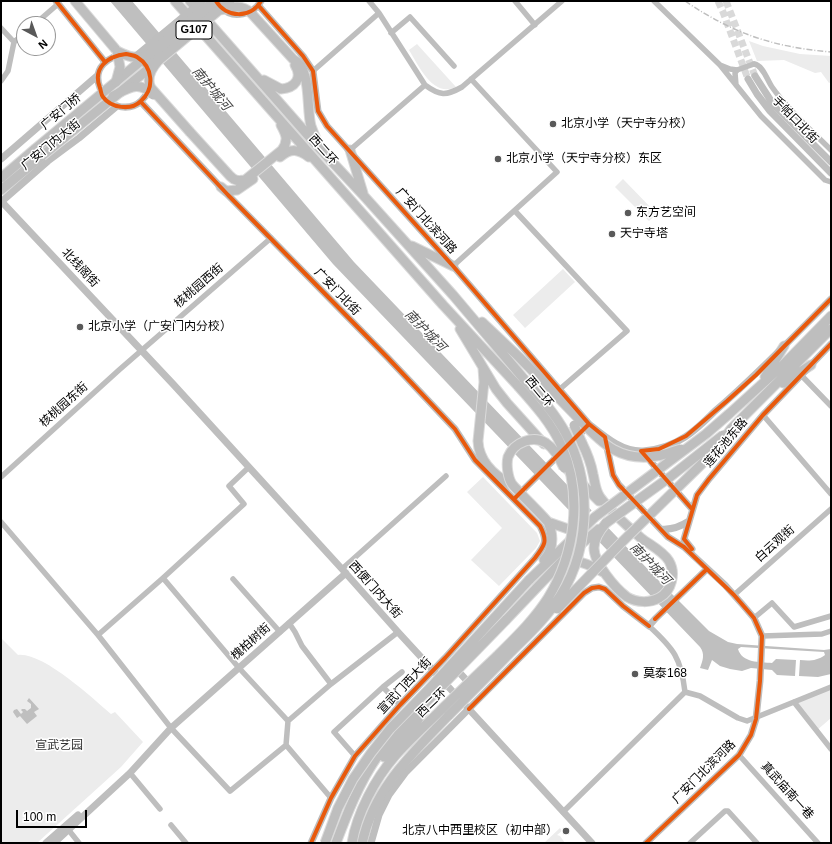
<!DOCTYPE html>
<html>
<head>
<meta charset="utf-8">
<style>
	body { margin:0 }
	#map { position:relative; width:832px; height:844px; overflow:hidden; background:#fff; font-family:Arial,sans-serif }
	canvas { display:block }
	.frame { position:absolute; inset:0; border:2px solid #000; pointer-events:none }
	.north { position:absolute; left:16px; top:16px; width:40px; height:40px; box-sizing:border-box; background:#fff; border:1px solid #999; border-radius:50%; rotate:139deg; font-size:11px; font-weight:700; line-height:16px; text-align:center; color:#000 }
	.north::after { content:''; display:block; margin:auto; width:14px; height:18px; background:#595959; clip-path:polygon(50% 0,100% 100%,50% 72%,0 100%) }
	.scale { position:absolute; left:16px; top:810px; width:71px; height:18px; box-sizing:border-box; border:2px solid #000; border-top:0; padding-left:5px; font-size:12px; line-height:14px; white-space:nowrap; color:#000; -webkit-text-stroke:3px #fff; paint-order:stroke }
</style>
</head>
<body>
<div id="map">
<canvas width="832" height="844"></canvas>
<div class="frame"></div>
<div class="north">N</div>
<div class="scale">100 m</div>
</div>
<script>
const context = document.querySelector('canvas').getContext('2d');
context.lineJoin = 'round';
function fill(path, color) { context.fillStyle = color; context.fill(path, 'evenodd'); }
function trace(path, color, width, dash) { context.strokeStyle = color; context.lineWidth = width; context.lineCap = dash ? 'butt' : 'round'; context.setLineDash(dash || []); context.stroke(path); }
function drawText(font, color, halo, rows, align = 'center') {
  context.font = font + ' Arial,"Noto Sans SC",sans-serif'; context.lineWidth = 3; context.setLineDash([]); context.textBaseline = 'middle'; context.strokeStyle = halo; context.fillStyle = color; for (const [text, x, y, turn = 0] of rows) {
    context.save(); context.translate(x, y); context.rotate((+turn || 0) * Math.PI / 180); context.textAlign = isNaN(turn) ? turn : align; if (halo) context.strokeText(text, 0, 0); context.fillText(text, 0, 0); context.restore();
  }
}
const green = new Path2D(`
	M749,41L763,46L800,54L831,56V82L829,83L821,72L815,73L784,60L757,61Z
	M417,44L456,87C433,98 419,66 409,50Z
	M623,179L657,214L649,221L615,187Z
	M563,269L575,282L525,328L513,315Z
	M483,477L537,533L540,541L536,548L499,586L471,560L502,528L467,492Z
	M1,638L18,655C43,652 92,698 111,714L115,712L143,742L121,767L37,843H1Z
	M831,687V718L816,731L794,702Z
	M560,828L562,831L557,835L560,836L565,843H544Z`);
const water = new Path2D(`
	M110,1H132L354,262L661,583L709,631L728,642L737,644L824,650L831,649V674L818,677L799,676L800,660C809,661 817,661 825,655L824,652L741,647L738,649C742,663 760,662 772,663L776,659L796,660L795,676L777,675L772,670L751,668L742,671L730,669L720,666L712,660L708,670L700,668C703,660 705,654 700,647L333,264Z
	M29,698L39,709L34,712L37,716L27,724L20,716L17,718L13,712L14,710L17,709L21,714L23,712L21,710L22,709H25L27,711L31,708V704L27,701Z`);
const pier = new Path2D(`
	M593,509L610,527L594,539L579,523Z`);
const tertiaryTunnel = new Path2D(`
	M718,1L723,12L748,79
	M726,1L755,76`);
const minor = new Path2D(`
	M369,1L379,13L425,85
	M515,1L535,25
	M654,1L720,65L761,116L825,180L831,182
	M35,24L58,4
	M1,28L14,42
	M391,33L410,17L454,66
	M754,64C763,65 767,80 772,87C788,110 811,130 831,150
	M720,65L730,69L737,70L735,73L736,85
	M313,71L379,13
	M1,81L8,71L14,42L24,34
	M350,150L425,85C440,96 446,96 462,87L562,1
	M515,211L627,331L560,389
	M453,266L557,172L471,79
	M801,375L831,406
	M763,415L831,494
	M1,477L119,370L271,238
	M1,522L98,635L171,728L230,791L286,745L288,721L331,684L398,632
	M342,569L446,476
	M163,578L239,668L288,721
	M233,579L280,632
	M734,595L831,509
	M754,618L772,603L794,627L831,616
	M289,623L295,632L302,646L331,684
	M649,626C674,649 681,658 685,692
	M98,635L163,578L244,504L229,486L249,467
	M762,636L822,634L831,631
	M383,687L400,705
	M685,692L700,696L738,718L747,721L831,687
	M794,702L831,749
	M286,745L331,798
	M739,755L818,843
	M355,756L334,732L383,687L402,672
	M130,773L160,809
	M563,812L685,692
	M171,825L186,843
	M67,828L79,843
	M690,843L725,811H728L757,843`);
const tertiary = new Path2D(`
	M56,1L105,62
	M258,5L303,56L313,71L318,111L327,126L453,266L589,424C604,436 622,452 643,451C658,450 673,445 685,437C696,430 706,420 715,411C756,376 793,337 831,299
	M222,8C233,20 254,14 261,1
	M126,54C130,55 134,55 137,57C153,67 155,88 141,101C131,111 111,108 103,97C101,95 101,91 100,88C92,68 108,56 126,54Z
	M755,76L773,104L831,162
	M748,79L757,94L770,111L831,173
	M141,102L228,195L388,358L455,429L475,460L540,526C548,541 545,545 535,558L445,658L400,705L355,756L331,798L311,843
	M1,159L97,76
	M1,201L173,384L342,569L398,632L592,843
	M1,202L48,161L79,138L117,106
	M606,443L613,475L619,485L668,537L684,547L725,585L742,604L754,618L762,636L760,681L756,719L751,735L739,755L646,843
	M644,454L692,509
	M517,496L589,425
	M661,529C672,530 680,527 689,521
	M692,549L684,539L697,495L709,479L763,415L831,344
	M455,668L472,686
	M46,843L78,815
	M54,843L130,773L171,728L346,573
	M371,843L379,815L389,795L406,772L584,593L592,588L599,587L605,589L623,606L649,626L655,619L707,569`);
const primary = new Path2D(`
	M1,178L35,149
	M1,190L42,156`);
const trunk = new Path2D(`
	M75,1L117,51
	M175,1L443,305L518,386
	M190,1L321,150L364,196L453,295L524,379
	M251,13L293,59C312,68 306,108 311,126C313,131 315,137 318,143
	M264,80L281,89C295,88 303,78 295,65
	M190,132L230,176C235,181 238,181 245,180L282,150C289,140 286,134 281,125
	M350,150L363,193
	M280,157C291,148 298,149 309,157
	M221,187L226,191L237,190L253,179
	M412,246L453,266
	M482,322L519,357L580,420
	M460,329L496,389L507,403L544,444
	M483,368L484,382L478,441C479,462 495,476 512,485
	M765,377L784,346
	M783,383L811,365
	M729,414L783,365L831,316
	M731,429L831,329
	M582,443C587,453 591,463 593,474C595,482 595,490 600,497C611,512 627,526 641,538C650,545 663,551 669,561C676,573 672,591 659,598C650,603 637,603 627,597C615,588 594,563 594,548C594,538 600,530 606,523
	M567,469L599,501
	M548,522L571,530L578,527
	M544,560C554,548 554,536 548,522
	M558,571C578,557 583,562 603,572
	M529,580L595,517
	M506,620L567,556L599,529
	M384,757L413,727L425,709
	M336,843C347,814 359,783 377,757C393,734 414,715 433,695
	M352,843C357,813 375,779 395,756C410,739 427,724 443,708
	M362,843C374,788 412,754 449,715`);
const rail = new Path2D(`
	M685,1C734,34 773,47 831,52`);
const minorBridge = new Path2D(`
	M737,70L754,64`);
const tertiaryBridge = new Path2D(`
	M136,56L202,1
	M145,64L218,4`);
const primaryBridge = new Path2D(`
	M35,149L148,55
	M42,156L157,62`);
const trunkBridge = new Path2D(`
	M221,10C232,7 242,4 251,13
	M117,51C129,57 134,59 148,55L214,1
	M116,82L120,67L117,51
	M113,96C129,88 139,80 153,95
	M190,132L151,88C146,79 152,68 158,61L230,1
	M580,420C603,445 621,462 657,456C665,455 673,451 681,449
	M574,425L582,443
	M595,517L706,434L729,414
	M548,522C540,513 531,504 523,496C520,492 515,488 512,484C508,478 506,465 508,457C514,442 533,435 546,443C555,449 560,459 564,468
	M606,523L670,477L723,435
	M557,609L621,543L713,453L731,429
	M433,695L506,620
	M443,708C461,690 479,673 498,655C515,638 534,620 548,598C575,554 583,496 562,447C552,424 535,405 518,386
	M449,715C470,694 491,673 511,652C526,637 542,623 554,605C590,557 594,485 565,432C554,412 539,396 524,379
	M325,843L338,808L353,779L371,753L390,729L428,690L529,580`);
const cycleway = new Path2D(`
	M56,1L105,62
	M216,1C226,18 251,19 261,1
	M258,5L303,56L313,71L318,111L327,126L453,266L589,424L605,437L613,475L619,485L668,537L684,547L734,595L754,618L762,636L760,681L756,719L751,735L739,755L646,843
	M126,54C130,55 134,55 137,57C153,67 155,88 141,101C131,111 111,108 103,97C101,95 101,91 100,88C92,68 108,56 126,54Z
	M141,102L228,195L388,358L455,429L475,460L540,526C548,541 545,545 535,558L445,658L400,705L355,756L331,798L311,843
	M641,451L659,449L686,436L727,401L756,375L831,299
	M641,451L692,509
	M514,499L589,424
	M692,549L684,539L697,495L709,479L763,415L831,344
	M655,619L707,569
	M469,709L584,593L592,588L599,587L605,589L623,606L649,626`);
const markers = [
	[553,124,4,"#595959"],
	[498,159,4,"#595959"],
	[628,213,4,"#595959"],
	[612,234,4,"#595959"],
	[80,327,4,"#595959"],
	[635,674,4,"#595959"],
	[566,831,4,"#595959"]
];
const shields = [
	[194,30,36]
];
const shieldNames = [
	["G107",194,30]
];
const streetNames = [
	["广安门桥",61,112,-40],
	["手帕口北街",795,120,46],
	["广安门内大街",51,145,-39],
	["西二环",323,150,48],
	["广安门北滨河路",426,221,48],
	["北线阁街",80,268,47],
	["核桃园西街",199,286,-41],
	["广安门北街",337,292,46],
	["西二环",539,392,50],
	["核桃园东街",64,405,-42],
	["莲花池东路",726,443,-50],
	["白云观街",775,544,-42],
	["西便门内大街",375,590,48],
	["槐柏树街",251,642,-42],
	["宣武门西大街",405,686,-47],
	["西二环",432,703,-44],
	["广安门北滨河路",704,772,-45],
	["真武庙南一巷",787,791,48]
];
const poiNames = [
	["北京小学（天宁寺分校）",561,124],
	["北京小学（天宁寺分校）东区",506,159],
	["东方艺空间",636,213],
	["天宁寺塔",620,234],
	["北京小学（广安门内分校）",88,327],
	["莫泰168",643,674],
	["北京八中西里校区（初中部）",558,831,"right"]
];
const parkNames = [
	["宣武艺园",59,746]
];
const waterNames = [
	["南护城河",211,89,50],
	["南护城河",425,331,46],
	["南护城河",650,564,46]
];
fill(green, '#ececec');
fill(water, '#bfbfbf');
fill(pier, '#fff');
trace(tertiaryTunnel, '#d9d9d9', 7, [7, 3.5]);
trace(primary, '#dbdbdb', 11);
trace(trunk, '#dbdbdb', 11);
trace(minor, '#bebebe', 5.5);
trace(tertiary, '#bebebe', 7);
trace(primary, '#bebebe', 9);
trace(trunk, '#bebebe', 9);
trace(rail, '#bebebe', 1.5, [6, 2, 1, 2]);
trace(primaryBridge, '#dbdbdb', 11, []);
trace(trunkBridge, '#dbdbdb', 11, []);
trace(minorBridge, '#bebebe', 5.5);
trace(tertiaryBridge, '#bebebe', 7);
trace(primaryBridge, '#bebebe', 9);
trace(trunkBridge, '#bebebe', 9);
trace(cycleway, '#e8590c', 4);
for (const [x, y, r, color] of markers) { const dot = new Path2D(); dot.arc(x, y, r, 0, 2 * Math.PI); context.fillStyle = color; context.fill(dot); trace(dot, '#fff', 1.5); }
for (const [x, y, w] of shields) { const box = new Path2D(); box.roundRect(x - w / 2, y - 9, w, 18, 3); context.fillStyle = '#fff'; context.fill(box); trace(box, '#000', 1); }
drawText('bold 11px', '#000', null, shieldNames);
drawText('12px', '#000', '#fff', streetNames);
drawText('12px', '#000', '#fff', poiNames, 'left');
drawText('12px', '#333', '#fff', parkNames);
drawText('italic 13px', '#444', '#fff', waterNames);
</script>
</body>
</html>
